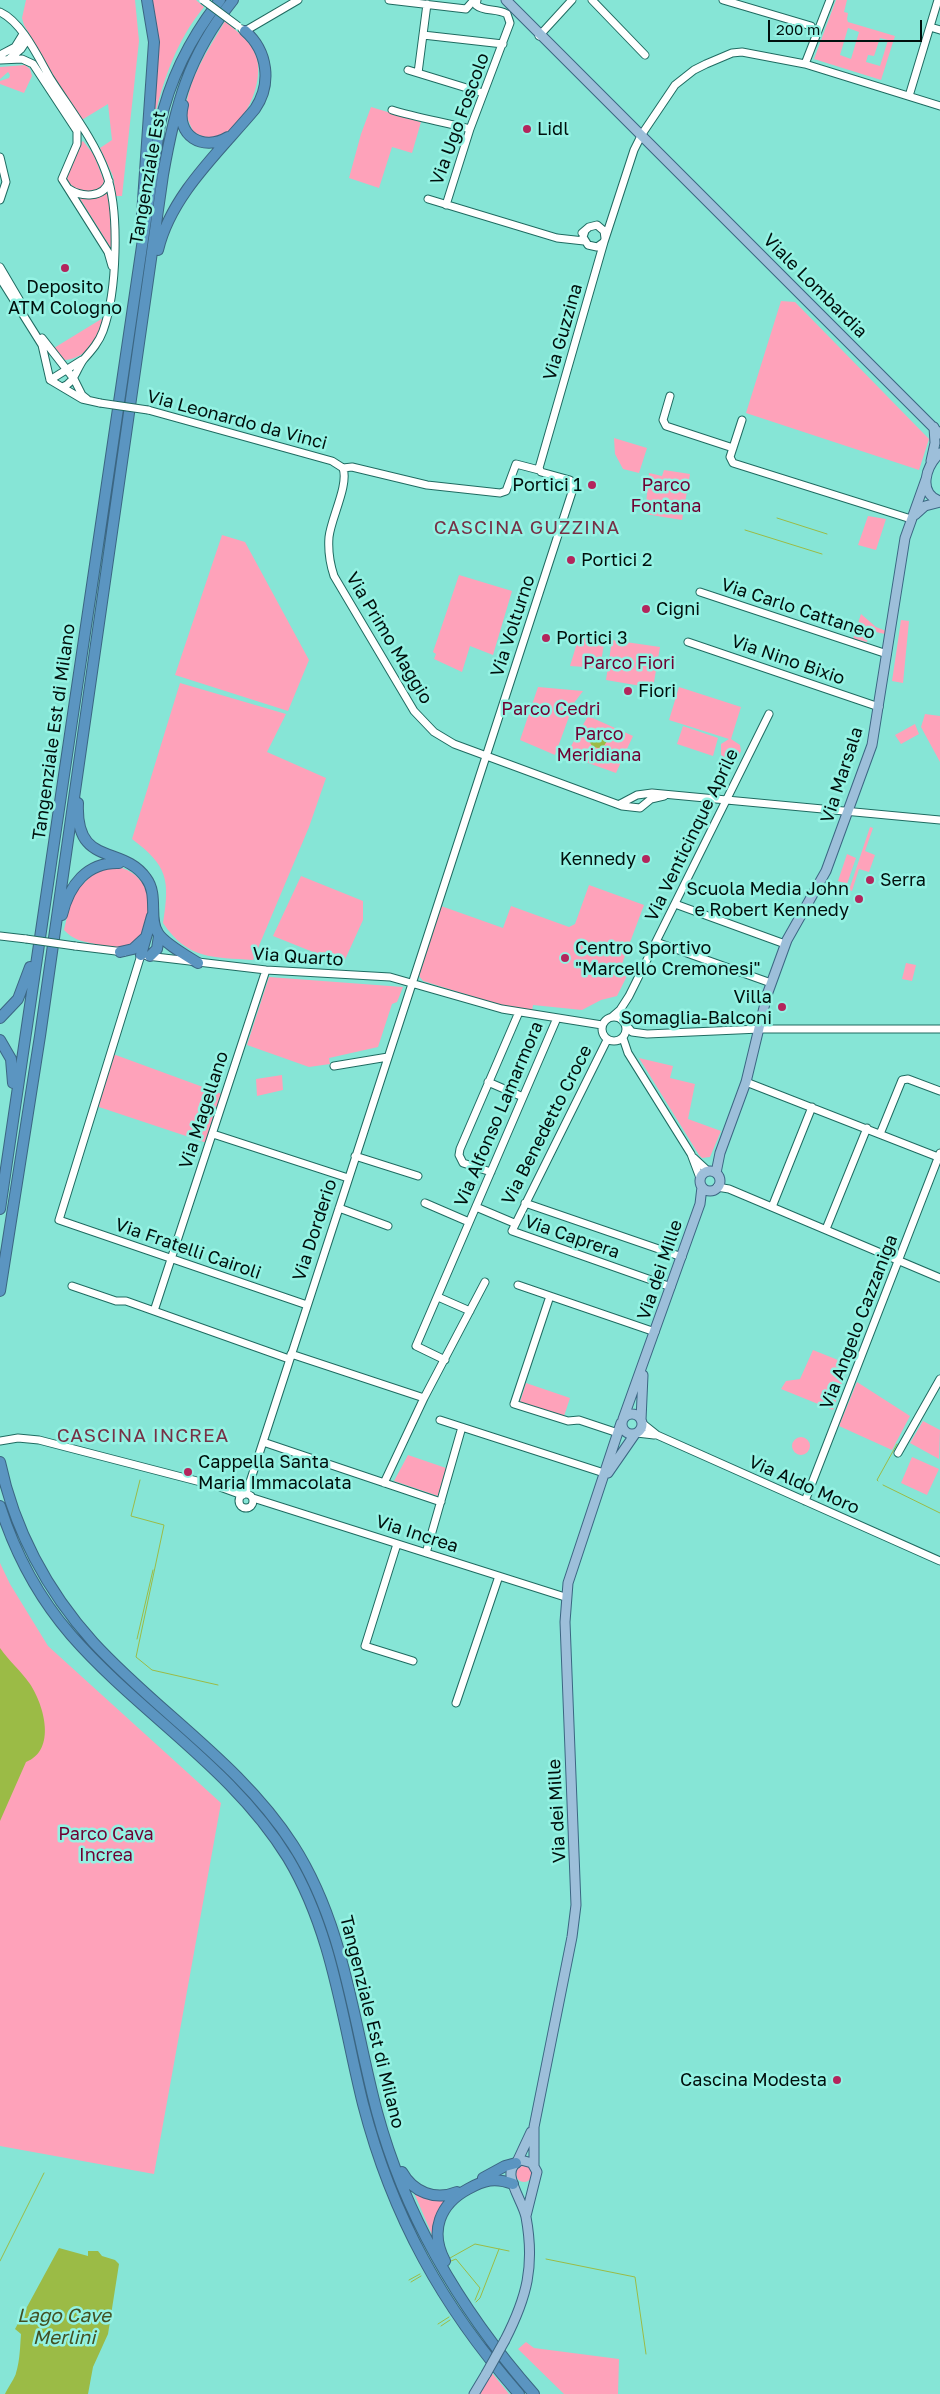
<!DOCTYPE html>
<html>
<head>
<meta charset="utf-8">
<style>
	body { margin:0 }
	#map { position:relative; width:940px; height:2394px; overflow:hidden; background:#86e5d6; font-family:"Golos Text",sans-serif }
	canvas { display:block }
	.scale { position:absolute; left:768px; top:20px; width:154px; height:22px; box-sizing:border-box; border:2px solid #00100d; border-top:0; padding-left:6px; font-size:15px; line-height:18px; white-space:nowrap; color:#00100d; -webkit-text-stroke:4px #94f2e3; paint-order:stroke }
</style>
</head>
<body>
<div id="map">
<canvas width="940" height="2394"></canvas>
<div class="scale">200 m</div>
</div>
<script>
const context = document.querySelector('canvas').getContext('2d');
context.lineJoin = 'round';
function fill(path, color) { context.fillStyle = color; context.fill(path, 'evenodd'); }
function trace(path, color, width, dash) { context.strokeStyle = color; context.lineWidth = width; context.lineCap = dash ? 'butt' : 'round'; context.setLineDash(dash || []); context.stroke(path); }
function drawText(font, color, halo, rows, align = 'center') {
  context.font = font + ' "Golos Text",sans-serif'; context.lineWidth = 5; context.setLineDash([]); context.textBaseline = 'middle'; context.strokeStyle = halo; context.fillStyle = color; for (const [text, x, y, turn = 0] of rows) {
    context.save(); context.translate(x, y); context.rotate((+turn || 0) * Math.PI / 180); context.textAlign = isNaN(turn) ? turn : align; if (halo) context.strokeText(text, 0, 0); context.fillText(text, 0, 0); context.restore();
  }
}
const green = new Path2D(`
	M26,0H135L139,41L122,196H116L113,176L100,148L112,140L108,104L80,121L24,25L22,18Z
	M151,0H196L204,7C176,41 162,82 153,125C155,83 161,42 151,0Z
	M836,0H847L844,12L848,13L847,19L848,22L895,36L881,80L814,59ZM848,28L859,32L851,59L840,55ZM880,38L888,40L880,66L866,62L868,55L874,56Z
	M225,21C236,31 251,41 256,56C268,88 230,159 193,131C190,124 186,117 186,109C188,79 210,47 225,21Z
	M25,65L30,69L32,76L24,93L0,84V81L9,78L10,75L8,72L0,79V67Z
	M371,107L421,122L412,153L392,147L379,188L349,178L361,134Z
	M83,141L94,155L104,181L102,188C99,189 94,192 91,192C78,194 63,182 67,169C69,160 75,152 79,144Z
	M109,191L112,250L79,197L99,196Z
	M781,301L795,302L929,439L919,470L746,413Z
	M103,318C100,338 87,358 65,360L54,348Z
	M614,438L647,448L639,473L623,469L615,454Z
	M664,470L690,474L682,520L645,514L649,473L662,476Z
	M868,516L886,519L876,550L858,545Z
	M222,535L245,542L309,660L288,711L175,675Z
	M459,575L512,591L493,655L470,646L462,672L434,659L436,654L433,652Z
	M861,614L876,627L886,631L885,634L871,631L867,642L853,639Z
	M901,620L909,621L903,683L892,681Z
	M580,633L605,638L600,668L570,666Z
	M612,640L660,647L653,688L606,680Z
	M180,683L286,714L267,752L326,778L309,827L253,960C213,957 188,960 163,923C170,880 168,866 132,839Z
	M538,687L583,691L574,703L555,755L520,740Z
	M679,687L741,707L731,739L740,745L741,751L738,757L729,761L721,755V744L729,739L669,720Z
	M925,714L940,716V762L921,727Z
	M588,716L633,736L616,773L566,755Z
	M915,724L919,734L901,744L895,735Z
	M683,726L718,738L713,756L677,744Z
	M870,827L873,828L865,851L875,855L869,872L859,869L852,891L849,890Z
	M847,854L856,858L847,884L838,881Z
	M113,866C142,870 155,895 146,923C144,930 142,938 136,943C126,952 106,947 95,944C82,941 73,940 64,930L72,895L99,868Z
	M301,876L363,901V920L343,964L273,936Z
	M589,885L644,905L620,969L629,972L617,996L601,1000L582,1010L533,1005L532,1011L503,1006L423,981L419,976L441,906L503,928L511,906L569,927L575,924Z
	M906,963L916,965L912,981L902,979Z
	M269,977L403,987L397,1002L392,1004L378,1047L329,1058L330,1064L309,1067L247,1045Z
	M113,1054L222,1094L207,1143L96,1106Z
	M639,1058L673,1066L670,1078L695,1084L688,1119L721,1131L710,1157L702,1158L699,1155Z
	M282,1075L283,1090L257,1096L256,1079Z
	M813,1350L848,1364L833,1410L781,1389L786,1381L800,1379Z
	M857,1382L910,1416L892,1450L839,1426Z
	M526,1383L570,1398L564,1416L520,1402Z
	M923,1421L940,1430L939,1459L910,1443Z
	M792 1446a9 9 0 1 1 18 0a9 9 0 1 1-18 0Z
	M408,1455L446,1468L438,1496L394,1481Z
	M912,1457L939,1469L927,1495L901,1483Z
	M0,1563L10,1584L48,1646L221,1803L154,2174L0,2146Z
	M516 2174a8 8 0 1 1 16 0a8 8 0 1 1-16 0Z
	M412,2188L447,2199L433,2237Z
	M526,2342L534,2348L619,2359L618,2394H564L518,2349Z
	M492,2373L509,2394H480Z`);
const water = new Path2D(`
	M589 739a9 9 0 1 1 18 0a9 9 0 1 1-18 0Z
	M0,1648C9,1661 21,1671 30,1684C44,1705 57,1750 26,1762L0,1821Z
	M59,2248L88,2256V2251H98L102,2256L115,2260L119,2264L108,2334L93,2367L88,2394H5C7,2389 16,2376 16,2373C20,2360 20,2347 21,2334L15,2329Z`);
const stream = new Path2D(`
	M777,518L827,534
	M745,530L822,554
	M140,1480L131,1516L164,1525L136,1657L152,1670L218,1685
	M878,1481L877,1480L897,1444
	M883,1485L940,1513
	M137,1639L153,1570
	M450,2258L475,2244L509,2251
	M546,2259L635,2277L646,2354
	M0,2261L44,2173
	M451,2261L456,2259L480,2288L475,2300
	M409,2280L420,2274
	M411,2282L421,2276
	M476,2302L480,2298L499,2249
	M438,2324L449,2317
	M441,2326L450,2320`);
const minor = new Path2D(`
	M389,0L466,9L474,0
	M592,0L645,55
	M723,0L811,26
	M0,12C22,22 38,57 50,78C69,108 94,139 106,173C120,211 117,292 103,331C99,342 92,350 84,359C76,369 75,383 62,387
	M930,27L940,30
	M242,29L245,31L298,0
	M423,35L503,44
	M539,36L572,0
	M0,55L15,47L23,34
	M9,59L21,49L27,40
	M0,60L22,59L33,64L77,131V144L62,179L108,252L112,266
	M805,64L830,0
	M408,70L483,93
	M418,73L427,4
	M909,96L938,0
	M392,110C418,118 444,122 470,129
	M0,157L6,182L0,200
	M69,189C81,197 104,199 109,181
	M428,199L557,238L584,241
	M446,205L470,129L510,23L507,14C497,8 484,12 476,5L477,0
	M585,231L583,237L588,245L597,247L604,242L634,150L642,134L675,85L694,70L706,64L732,53L742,52L805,64L940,106
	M582,233L589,227L597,225L604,231L605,238
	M0,267L20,301
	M0,278L42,345L50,380L82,399L100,403
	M42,338L74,379L82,395L87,399
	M50,380L82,360
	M670,396L663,420L666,426L733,448
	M148,410L332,461L343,468
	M742,420L730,457L733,463L911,519
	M343,468C349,485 331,518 329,537C328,550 330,564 334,576L414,711L434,732L454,744L622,806L640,808L651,799L664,796
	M343,468L352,467L427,485L500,493L506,491L516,464L539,470
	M700,592L887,654
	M688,642L879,707
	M620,804L637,795L652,793L940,820
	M675,904L785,944
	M0,936L26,939
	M656,942L771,983
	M75,946L124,952
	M141,955L59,1220L307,1305
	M147,956L266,970L390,977L502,1009L602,1025
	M602 1029a12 12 0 1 1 24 0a12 12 0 1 1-24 0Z
	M612,1017L620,1010L629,996L769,714
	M626,1025L632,1032L647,1034L760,1029H940
	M623,1038L628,1053L691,1154L700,1178
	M607,1040L512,1231L671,1287
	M334,1066L388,1057
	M488,1082L523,1097
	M746,1082L938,1157
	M213,1134L348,1178
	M880,1134L902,1080L908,1079L940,1091
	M355,1156L418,1176
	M694,1158L708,1171
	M491,1172L463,1163L459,1155L460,1149L519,1012
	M717,1187L729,1189L940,1278
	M425,1203L469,1222
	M525,1203L682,1257
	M476,1207L514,1223
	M772,1207L812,1107
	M339,1208L388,1226
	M826,1229L867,1128
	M518,1285L655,1332
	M72,1286L116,1301H126L289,1359
	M550,1296L514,1404L568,1421L579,1420L618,1433
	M438,1297L470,1311
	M154,1311L266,970
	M291,1354L424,1398
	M445,1360L416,1346L557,1018
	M440,1420L604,1473
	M642,1423L657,1435L940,1561
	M637,1433L654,1435
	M0,1441L18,1438L39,1440L220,1487L242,1495
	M263,1442L441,1502
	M898,1453L940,1379
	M384,1483L424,1398L485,1282
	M239 1501a7 7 0 1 1 14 0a7 7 0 1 1-14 0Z
	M243,1495L248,1488L573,489L570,480L541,472L539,468L604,242
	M253,1498L565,1597
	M805,1501L940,1153
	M397,1544L365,1646L413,1661
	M426,1553L462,1427
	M456,1703L499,1576`);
const major = new Path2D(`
	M506,0L940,434
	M940,453C926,466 917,493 940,501
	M931,461L935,443L934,427
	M915,515L925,506L940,502
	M700 1181a10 10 0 1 1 20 0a10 10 0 1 1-20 0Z
	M716,1173L720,1153L746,1082L767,995L787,940L826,871L872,745L905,538L926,479
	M622 1424a10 10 0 1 1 20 0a10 10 0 1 1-20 0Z
	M623,1419L700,1204L702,1187
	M641,1420L643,1375
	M608,1473L635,1434
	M517,2162L531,2132
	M534,2165V2127L572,1937L576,1905L565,1622L568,1583L621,1423
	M505,2340C527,2297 535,2266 526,2217C523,2200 497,2169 521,2160L532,2163L537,2172L526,2216
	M474,2394L486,2374`);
const highway = new Path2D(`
	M183,105C175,136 203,152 228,137
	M142,215L154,42L147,0
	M158,250C171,195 219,152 255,109C272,84 268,51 245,31
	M78,803C75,868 122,844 146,878C159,895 148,919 158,933C164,943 187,956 198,963
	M62,915C69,885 87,862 119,863
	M120,952L133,949L145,938
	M141,955L152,916
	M150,956L157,949L159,936
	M0,1018L18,999L30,967
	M0,1040L11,1059L13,1083
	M0,1209L160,124C170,78 191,37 220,0
	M0,1291L40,1036L163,175C175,106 188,56 233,0
	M0,1462C14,1529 47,1591 93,1642C157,1712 241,1764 293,1845C345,1926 353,2022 377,2112C406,2219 462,2312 534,2394
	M0,1506C15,1553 39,1598 71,1635C139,1713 233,1768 288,1858C333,1933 342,2020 363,2104C392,2216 443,2308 519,2394
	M402,2172C413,2192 435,2201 457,2192
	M483,2178L505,2166L516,2163
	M445,2261C429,2231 440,2204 468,2189C484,2180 495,2177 513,2184`);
const minorBridge = new Path2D(`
	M203,0L238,26
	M100,403L148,410
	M26,939L75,946`);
const majorBridge = new Path2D(`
	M486,2374L505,2340`);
const markers = [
	[527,129,5,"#b3255c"],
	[65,268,5,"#b3255c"],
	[592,485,5,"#b3255c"],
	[571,560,5,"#b3255c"],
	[646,609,5,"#b3255c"],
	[546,638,5,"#b3255c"],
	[628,691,5,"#b3255c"],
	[646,859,5,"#b3255c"],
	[870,880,5,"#b3255c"],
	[859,899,5,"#b3255c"],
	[565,958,5,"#b3255c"],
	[782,1007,5,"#b3255c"],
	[188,1472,5,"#b3255c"],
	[837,2080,5,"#b3255c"]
];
const streetNames = [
	["Via Ugo Foscolo",460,119,-70],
	["Tangenziale Est",148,178,-80],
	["Viale Lombardia",815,286,45],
	["Via Guzzina",563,332,-74],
	["Via Leonardo da Vinci",237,420,15],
	["Via Carlo Cattaneo",798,609,18],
	["Via Volturno",513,626,-72],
	["Via Primo Maggio",389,638,59],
	["Via Nino Bixio",788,660,19],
	["Tangenziale Est di Milano",54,732,-82],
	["Via Marsala",842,775,-72],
	["Via Venticinque Aprile",692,835,-64],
	["Via Quarto",298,957,4],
	["Via Magellano",204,1110,-72],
	["Via Alfonso Lamarmora",499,1114,-67],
	["Via Benedetto Croce",547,1125,-63],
	["Via Dorderio",315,1230,-72],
	["Via Caprera",572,1237,19],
	["Via Fratelli Cairoli",188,1249,19],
	["Via dei Mille",660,1270,-71],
	["Via Angelo Cazzaniga",859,1322,-69],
	["Via Aldo Moro",804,1485,24],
	["Via Increa",417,1534,18],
	["Via dei Mille",557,1811,-93],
	["Tangenziale Est di Milano",372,2022,76]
];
const poiNames = [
	["Lidl",537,129],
	["Deposito",65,287,"center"],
	["ATM Cologno",65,308,"center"],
	["Portici 1",582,485,"right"],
	["Portici 2",581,560],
	["Cigni",656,609],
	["Portici 3",556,638],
	["Fiori",638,691],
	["Kennedy",636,859,"right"],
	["Serra",880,880],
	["Scuola Media John",849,889,"right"],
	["e Robert Kennedy",849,910,"right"],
	["Centro Sportivo",575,948],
	["\"Marcello Cremonesi\"",575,969],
	["Villa",772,997,"right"],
	["Somaglia-Balconi",772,1018,"right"],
	["Cappella Santa",198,1462],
	["Maria Immacolata",198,1483],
	["Cascina Modesta",827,2080,"right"]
];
const parkNames = [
	["Parco",666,485],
	["Fontana",666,506],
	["Parco Fiori",629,663],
	["Parco Cedri",551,709],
	["Parco",599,734],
	["Meridiana",599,755],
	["Parco Cava",106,1834],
	["Increa",106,1855]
];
const neighbourhoodNames = [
	["CASCINA GUZZINA",527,528],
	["CASCINA INCREA",143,1436]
];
const waterNames = [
	["Lago Cave",64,2316],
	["Merlini",64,2338]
];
fill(green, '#fea2ba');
fill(water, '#9bbb46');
trace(stream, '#9bbb46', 1);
trace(minor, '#1f6b61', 9);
trace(major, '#3b6682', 11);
trace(highway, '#3b6682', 12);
trace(minor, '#fff', 7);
trace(major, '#9dbfda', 9);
trace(highway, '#5b95c1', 10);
trace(minorBridge, '#1f6b61', 9, []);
trace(majorBridge, '#3b6682', 11, []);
trace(minorBridge, '#fff', 7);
trace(majorBridge, '#9dbfda', 9);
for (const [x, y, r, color] of markers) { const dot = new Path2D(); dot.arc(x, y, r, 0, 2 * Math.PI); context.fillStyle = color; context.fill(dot); trace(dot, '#94f2e3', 2); }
drawText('18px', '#00100d', '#94f2e3', streetNames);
drawText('18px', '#00100d', '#94f2e3', poiNames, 'left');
drawText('18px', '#6f0032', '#94f2e3', parkNames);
context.letterSpacing = '1px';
drawText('19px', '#763146', '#94f2e3', neighbourhoodNames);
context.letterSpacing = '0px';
drawText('italic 19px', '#435122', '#94f2e3', waterNames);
</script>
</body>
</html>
